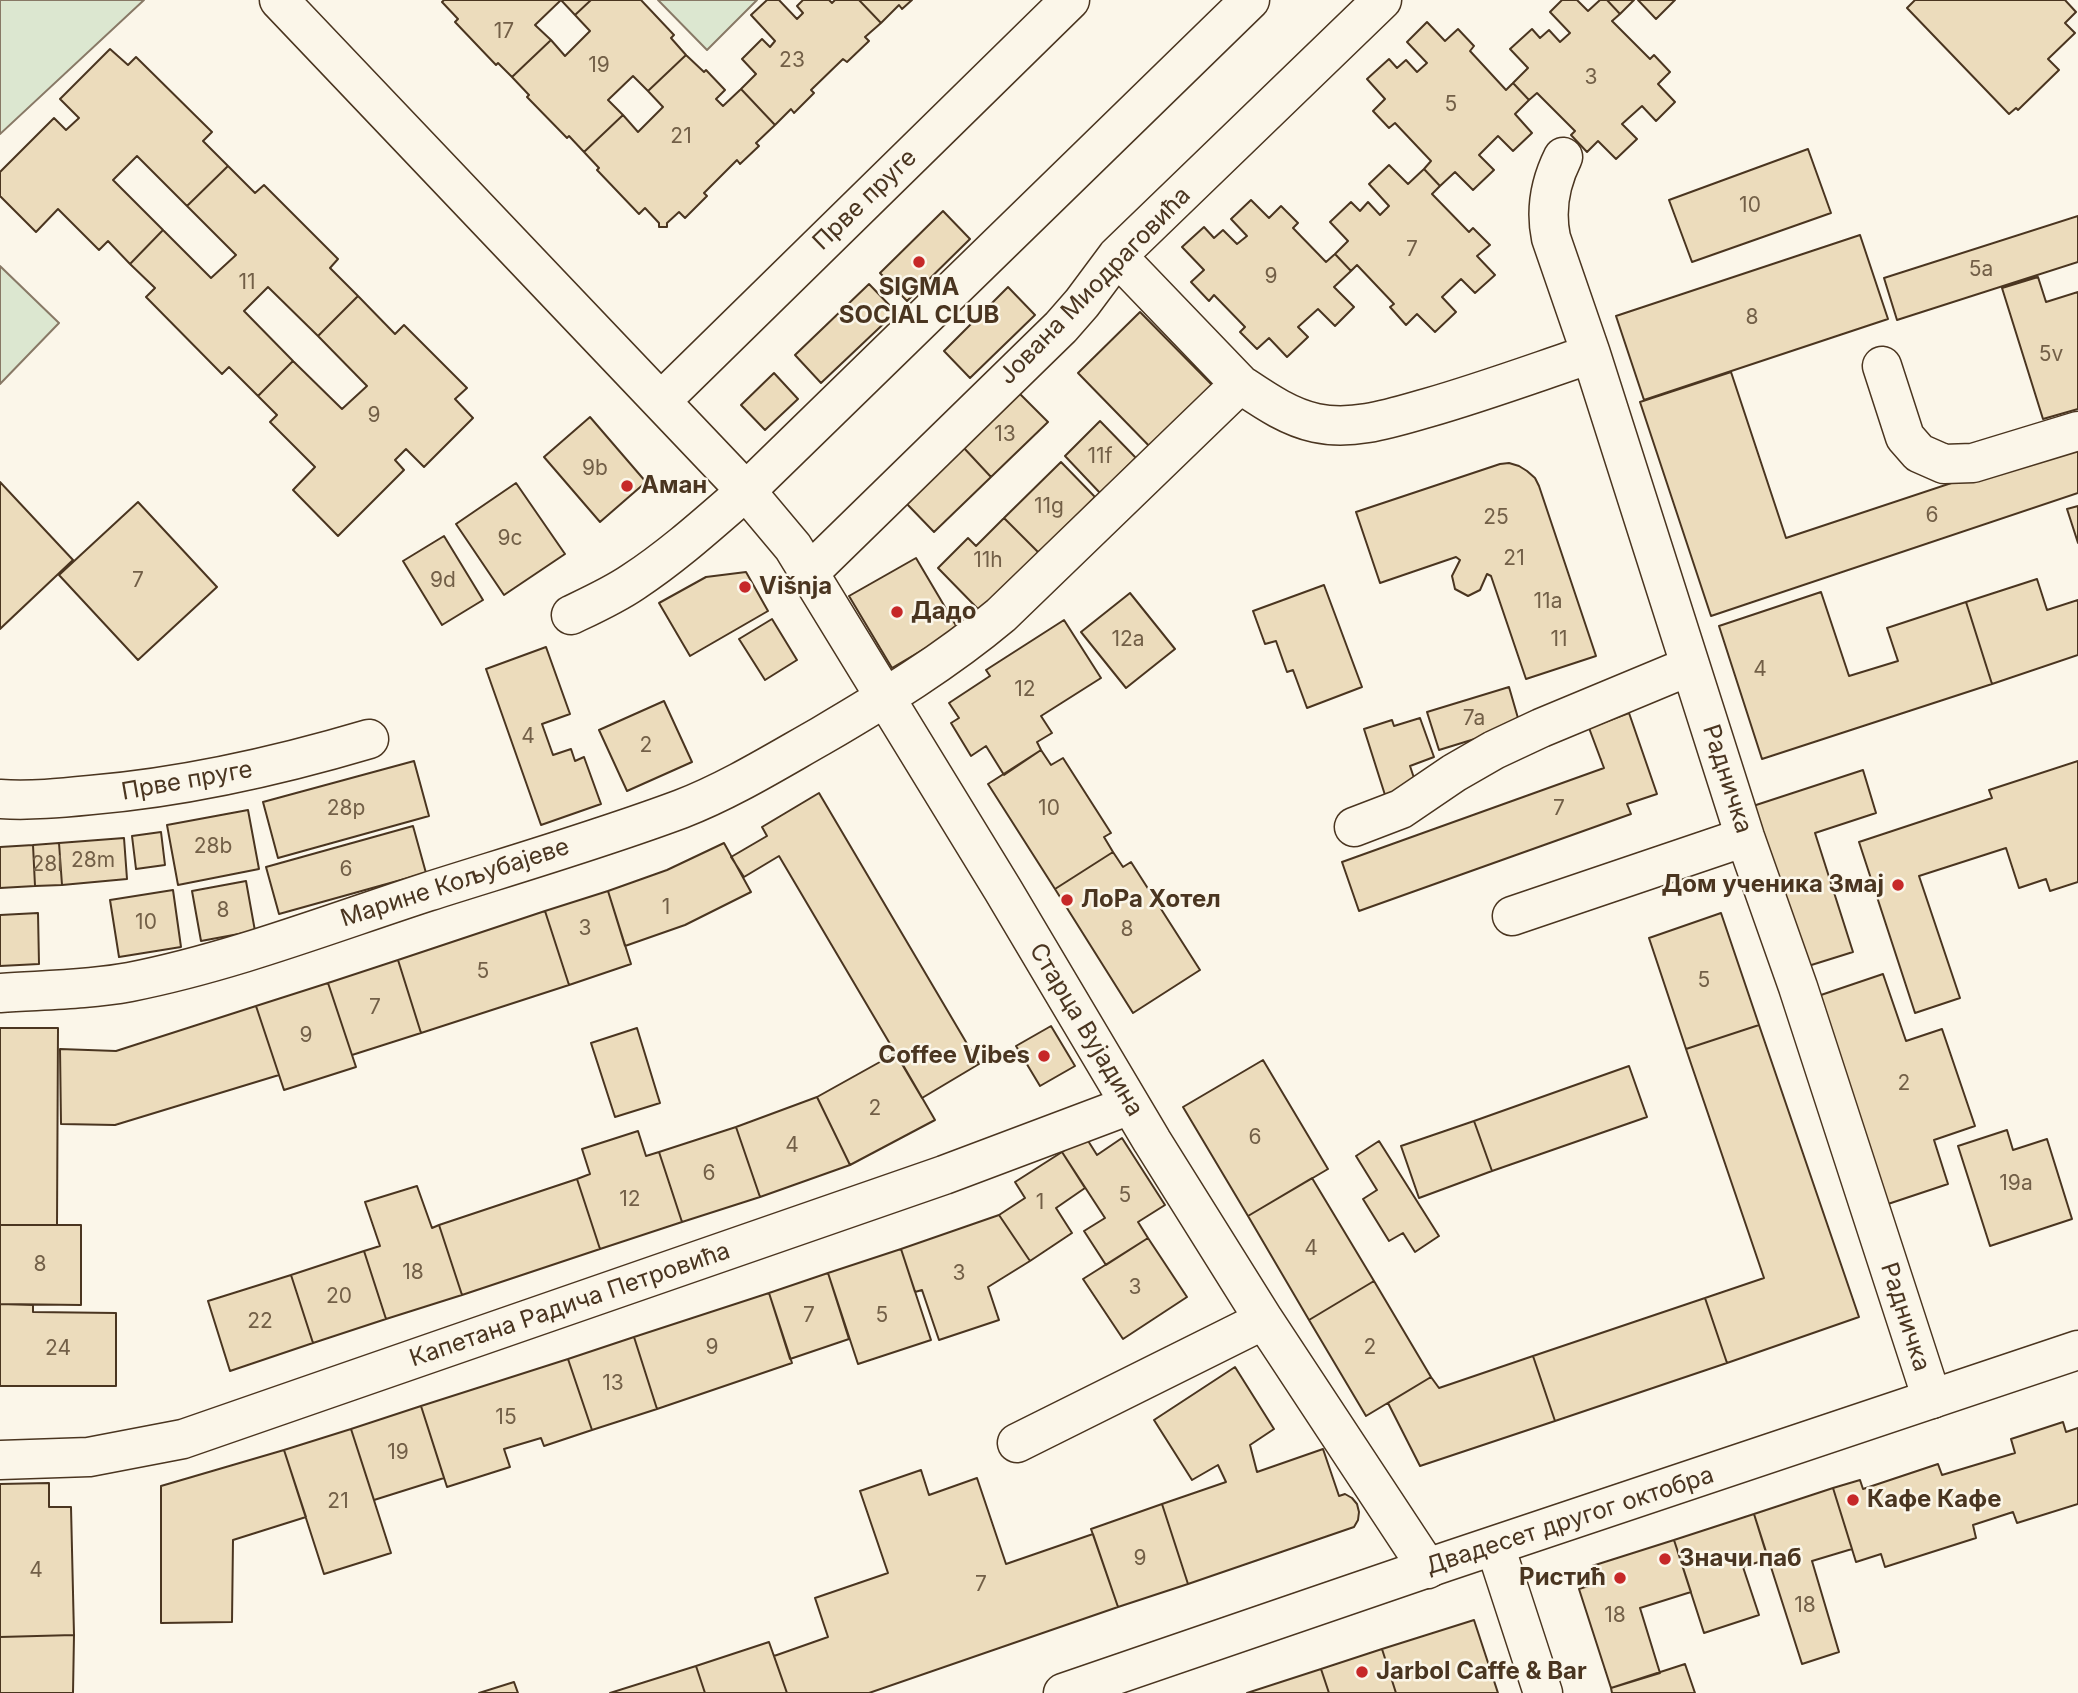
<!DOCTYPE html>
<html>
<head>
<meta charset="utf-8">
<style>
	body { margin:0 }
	canvas { display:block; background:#fbf6e9 }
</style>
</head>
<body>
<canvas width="2078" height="1693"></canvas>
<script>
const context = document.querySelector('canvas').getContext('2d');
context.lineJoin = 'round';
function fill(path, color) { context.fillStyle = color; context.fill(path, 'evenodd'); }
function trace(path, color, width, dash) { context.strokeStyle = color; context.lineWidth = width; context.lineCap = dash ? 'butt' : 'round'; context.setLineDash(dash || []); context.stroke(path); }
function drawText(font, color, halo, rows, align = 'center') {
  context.font = font + ' Inter,sans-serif'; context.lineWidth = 5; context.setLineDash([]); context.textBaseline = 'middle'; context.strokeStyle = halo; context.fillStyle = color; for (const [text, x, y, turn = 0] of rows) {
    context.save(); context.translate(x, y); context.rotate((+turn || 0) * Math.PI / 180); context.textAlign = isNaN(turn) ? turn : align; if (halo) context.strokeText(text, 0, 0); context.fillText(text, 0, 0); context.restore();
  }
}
const green = new Path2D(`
	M0,0H144L0,134Z
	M658,0H757L707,50Z
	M0,266L59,323L0,384Z`);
const building = new Path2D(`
	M444,0H591L575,15L561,0L535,25L551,40L512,77L498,63L496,65L455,22L458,19L442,2Z
	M591,0H641L674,35L671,38L686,55L648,91L633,76L608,100L623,115L584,152L569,136L567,138L527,97L529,95L512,77L551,40L565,56L590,31L575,15Z
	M767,0H779L797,19L803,13L797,6L803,0H829L832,3L835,0H859L881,23L865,37L869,41L847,62L843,59L811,90L814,93L794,113L791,109L775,125L741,89L756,74L742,59L762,39L770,47L775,41L751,15Z
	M859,0H912L902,9L899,5L881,23Z
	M1562,0H1577L1588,11L1600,0H1607L1620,14L1612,21L1650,59L1654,55L1670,72L1658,84L1675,102L1656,121L1642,106L1622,124L1637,139L1616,159L1598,141L1587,152L1571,135L1575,131L1537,93L1529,100L1513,83L1528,68L1510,49L1532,29L1540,38L1549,30L1560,42L1570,33L1550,12Z
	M1607,0H1634L1620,14Z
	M1638,0H1675L1656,19Z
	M1915,0H2065L2076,12L2065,23L2075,33L2048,59L2059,70L2018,110L2016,108L2009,114L1907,8Z
	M1427,22L1445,41L1458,29L1474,46L1470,51L1506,90L1513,83L1529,100L1515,114L1532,133L1513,151L1498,136L1479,155L1494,170L1473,190L1455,172L1440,186L1424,169L1431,161L1395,123L1389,128L1373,111L1385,99L1367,79L1389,59L1397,68L1406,60L1417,72L1427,63L1407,42Z
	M110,49L128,65L136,57L212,132L203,141L228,166L187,206L137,156L113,180L163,230L130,264L108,241L99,250L58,209L36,232L0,196V172L54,118L66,130L79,118L60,99Z
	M686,55L704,72L706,70L725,90L716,99L723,106L741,89L775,125L756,143L759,146L740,164L737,160L704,193L707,196L685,218L679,212L667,223V227H659V223L645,208L639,214L597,170L599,168L584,152L623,115L638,132L663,107L648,91Z
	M1808,149L1831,213L1692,262L1669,200Z
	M1389,165L1408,184L1424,169L1440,186L1432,194L1469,232L1473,228L1490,245L1477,256L1495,275L1475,293L1461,279L1442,297L1456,312L1435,332L1417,314L1406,325L1390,307L1394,304L1357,265L1351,271L1335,254L1348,241L1330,222L1351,202L1360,211L1368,202L1380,215L1389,206L1369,184Z
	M228,166L255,193L264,185L338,259L330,268L358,296L318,336L268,287L244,311L293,361L258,396L229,367L222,374L146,297L155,288L130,264L163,230L211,278L236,255L187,206Z
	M1251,200L1269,218L1281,206L1298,223L1293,228L1326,262L1335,254L1351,271L1334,287L1354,307L1335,326L1318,309L1298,327L1308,337L1287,357L1269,338L1257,349L1240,332L1245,327L1214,295L1209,301L1191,282L1204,270L1182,247L1204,227L1214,238L1223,230L1237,244L1247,236L1231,219Z
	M943,211L970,239L907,301L880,273Z
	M2078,216V262L1897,320L1884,278Z
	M1860,235L1888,319L1644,400L1616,316Z
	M2038,277L2046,302L2078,292V409L2043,419L2002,288Z
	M869,284L896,312L821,383L795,355Z
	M1008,287L1035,315L970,378L944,351Z
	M358,296L395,334L404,325L467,388L455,399L473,418L424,467L406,449L395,460L404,470L338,536L293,490L315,467L270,422L277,415L258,396L293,361L342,409L367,386L318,336Z
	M1140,312L1219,392L1156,453L1078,373Z
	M1731,372L1786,538L2078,441V493L1711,616L1640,402Z
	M774,373L798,399L765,430L741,405Z
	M1019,393L1048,422L991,477L963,447Z
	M590,417L646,482L600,522L544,457Z
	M1100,421L1136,458L1100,493L1065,456Z
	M963,447L991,477L934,532L906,503Z
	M1061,462L1095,497L1039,553L1004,518Z
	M1509,463L1519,466L1527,471L1535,478L1539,486L1596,656L1526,679L1491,576L1487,574L1480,590L1468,596L1455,589L1452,576L1460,560L1456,557L1380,583L1356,512L1500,464Z
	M0,482L73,560L0,629Z
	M516,483L565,554L504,595L456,524Z
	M138,502L217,587L138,660L59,575Z
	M2078,506V543L2067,509Z
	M1004,518L1039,553L980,611L938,568L968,538L976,546Z
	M444,536L483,600L442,625L403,561Z
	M916,558L958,629L892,668L849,596Z
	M746,572L768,611L690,656L659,603L706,577Z
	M2037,579L2047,610L2078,600V655L1992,684L1966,602Z
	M1324,585L1362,687L1307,708L1293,670L1287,672L1276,641L1265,644L1253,611Z
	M1821,592L1849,676L1898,661L1887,628L1966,602L1992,684L1762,759L1719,626Z
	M1130,593L1175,649L1126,688L1081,632Z
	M772,619L797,660L765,680L739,639Z
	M1064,620L1101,678L1041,716L1052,733L1037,742L1041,750L1004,775L986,746L971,756L951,723L959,718L949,703L990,676L986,670Z
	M546,647L570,714L542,724L553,755L571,749L575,761L584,757L601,804L541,825L486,669Z
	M1509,687L1520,725L1439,750L1427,712Z
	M664,701L692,762L627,791L599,730Z
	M1629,713L1657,794L1627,804L1631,814L1359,911L1342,862L1604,768L1589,728Z
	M1420,718L1434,757L1410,766L1416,784L1385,795L1364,729L1392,720L1394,726Z
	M1041,750L1051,765L1063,758L1111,833L1104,837L1113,852L1055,889L988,784Z
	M414,761L429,816L278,858L263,802Z
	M2078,761V882L2050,891L2046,879L2019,888L2006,848L1919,876L1960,998L1915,1013L1859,842L1992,798L1989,790Z
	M1863,770L1876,813L1815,833L1853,952L1805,967L1753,806Z
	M819,793L979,1064L922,1098L779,856L744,877L731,857L767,836L762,827Z
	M248,810L259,869L178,885L167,825Z
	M413,826L426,873L279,914L266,867Z
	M161,832L165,865L136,869L132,836Z
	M124,838L127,879L62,885L59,843Z
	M59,843L62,885L35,886L33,845Z
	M724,843L751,892L685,925L625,946L608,891L667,870Z
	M33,845L35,886L0,888V847Z
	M1113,852L1123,867L1131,862L1200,970L1133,1013L1055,889Z
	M246,881L255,931L201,941L192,891Z
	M173,890L181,947L119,957L110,900Z
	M608,891L631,964L569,985L545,911Z
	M545,911L569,985L421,1033L398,960Z
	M38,913L39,964L0,966V915Z
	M1721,913L1759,1025L1686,1049L1649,938Z
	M398,960L421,1033L352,1055L328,983Z
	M1883,974L1906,1041L1942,1029L1975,1126L1934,1140L1948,1184L1888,1204L1818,996Z
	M328,983L356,1067L284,1090L256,1006Z
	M256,1006L279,1075L115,1125L61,1124L60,1049L116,1051Z
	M1759,1025L1859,1317L1727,1363L1705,1298L1764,1278L1686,1049Z
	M1051,1026L1075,1066L1040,1086L1016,1046Z
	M0,1028H58L57,1225H0Z
	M637,1028L660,1103L615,1117L591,1043Z
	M896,1053L935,1120L850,1165L817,1097Z
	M1263,1060L1328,1169L1248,1216L1183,1107Z
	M1629,1066L1647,1117L1492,1171L1474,1121Z
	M817,1097L850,1165L760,1197L736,1127Z
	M1474,1121L1492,1171L1419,1198L1401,1146Z
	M736,1127L760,1197L682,1222L659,1152Z
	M2007,1130L2013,1150L2047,1139L2072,1219L1990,1246L1958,1146Z
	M638,1131L646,1156L659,1152L682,1222L600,1249L577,1179L590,1174L582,1149Z
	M1085,1136L1097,1155L1122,1138L1165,1205L1138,1222L1148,1238L1106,1265L1084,1231L1105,1218L1062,1152Z
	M1379,1141L1439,1236L1415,1252L1403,1233L1389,1241L1363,1199L1377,1190L1356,1156Z
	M1062,1152L1085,1188L1056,1208L1072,1233L1030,1261L999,1215L1025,1198L1015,1182Z
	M1312,1178L1374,1281L1309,1320L1248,1216Z
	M577,1179L600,1249L462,1295L439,1225Z
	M417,1186L432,1228L439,1225L462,1295L386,1319L364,1251L380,1246L365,1202Z
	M999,1215L1030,1261L988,1287L999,1320L939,1340L922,1290L915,1292L901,1249Z
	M0,1225H81V1305L0,1304Z
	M1148,1238L1187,1297L1123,1339L1083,1279Z
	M901,1249L931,1340L858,1364L828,1273Z
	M364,1251L386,1319L313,1343L291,1275Z
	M828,1273L849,1339L790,1359L769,1293Z
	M291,1275L313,1343L230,1371L208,1301Z
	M1374,1281L1431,1377L1366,1416L1309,1320Z
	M769,1293L792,1363L657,1409L634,1337Z
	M1705,1298L1727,1363L1555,1421L1533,1356Z
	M0,1304L33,1305V1312L116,1313V1386H0Z
	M634,1337L657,1409L592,1430L568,1359Z
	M1533,1356L1555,1421L1420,1466L1388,1403L1431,1377L1439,1388Z
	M568,1359L592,1430L544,1446L541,1438L504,1449L510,1467L447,1487L421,1406Z
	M1235,1367L1274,1429L1250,1445L1257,1472L1323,1449L1339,1496L1345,1494L1352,1498L1357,1504L1359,1512L1358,1520L1354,1527L1188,1584L1162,1504L1226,1482L1218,1465L1192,1480L1154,1420Z
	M421,1406L444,1478L374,1500L351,1429Z
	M2063,1422L2066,1432L2078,1428V1504L2017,1523L2013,1512L1973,1525L1976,1538L1885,1567L1881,1554L1856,1562L1833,1488L1860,1480L1863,1489L1938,1464L1942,1475L2015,1453L2011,1439Z
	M351,1429L391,1553L324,1574L284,1450Z
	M284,1450L306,1517L233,1540L232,1622L161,1623V1486Z
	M921,1470L929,1495L977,1478L1006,1564L1093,1534L1118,1607L869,1693H787L774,1656L828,1637L815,1598L888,1573L860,1491Z
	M49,1483V1507H71L74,1635L0,1637V1484Z
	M1833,1488L1852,1549L1812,1561L1839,1652L1802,1664L1754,1514Z
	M1162,1504L1188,1584L1118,1607L1091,1529Z
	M1754,1514L1768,1559L1743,1567L1759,1615L1704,1633L1674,1540Z
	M1674,1540L1691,1592L1640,1608L1660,1673L1611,1688L1579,1589L1598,1583L1592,1566Z
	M1474,1620L1498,1693H1396L1382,1649Z
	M74,1635L73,1693H0V1637Z
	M769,1642L787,1693H705L696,1666Z
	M1382,1649L1396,1693H1329L1321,1669Z
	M1685,1664L1695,1693H1612L1611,1688Z
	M696,1666L705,1693H610Z
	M1321,1669L1329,1693H1247Z
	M514,1682L518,1693H479Z`);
const minor = new Path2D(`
	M279,0L746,491L793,547L1003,890L1152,1141L1264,1320L1428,1569
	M1563,157C1550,183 1545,209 1551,238L1591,354L1745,837L1798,987L1932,1399
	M1117,256L1240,384
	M1882,366L1905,437L1919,453L1944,464L1973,463L2078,431
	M661,401L1070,0
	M809,573L1061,327L1082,303L1117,256L1382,0
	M571,615C592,605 614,595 633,582C674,555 709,523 746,491L1250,0
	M0,799C30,801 61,798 91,795C186,787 278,766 369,739
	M1354,827L1401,809L1454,773L1494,750L1541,728L1690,666
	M1512,916L1745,837
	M0,993C43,990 87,990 130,982C231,962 329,924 427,892C512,865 598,840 681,809C730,790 775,762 821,736C884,699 945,662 1001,615L1240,384C1264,400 1288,417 1316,423C1353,431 1392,418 1427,408C1483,392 1537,372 1591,354
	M1017,1443L1264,1320
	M0,1460L89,1457L183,1439L944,1175L1130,1105
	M1495,1546L1543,1693`);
const major = new Path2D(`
	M1063,1693L1445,1562L2078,1350`);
const markers = [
	[919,262,7,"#c62828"],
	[627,486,7,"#c62828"],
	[745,587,7,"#c62828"],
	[897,612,7,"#c62828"],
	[1898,885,7,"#c62828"],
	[1067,900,7,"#c62828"],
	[1044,1056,7,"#c62828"],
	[1853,1500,7,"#c62828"],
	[1665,1559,7,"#c62828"],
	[1620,1578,7,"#c62828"],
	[1362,1672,7,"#c62828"]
];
const numberNames = [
	["17",504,32],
	["23",792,61],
	["19",599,66],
	["3",1591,78],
	["5",1451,105],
	["21",681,137],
	["10",1750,206],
	["7",1412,250],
	["5a",1981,270],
	["9",1271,277],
	["11",247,283],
	["8",1752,318],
	["5v",2051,355],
	["9",374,416],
	["13",1005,435],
	["11f",1100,457],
	["9b",595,469],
	["11g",1049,507],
	["6",1932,516],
	["25",1496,518],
	["9c",510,539],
	["21",1514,559],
	["11h",988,561],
	["7",138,581],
	["9d",443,581],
	["11a",1548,602],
	["12a",1128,640],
	["11",1559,640],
	["4",1760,670],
	["12",1025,690],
	["7a",1474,719],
	["4",528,737],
	["2",646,746],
	["28p",346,809],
	["10",1049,809],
	["7",1559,809],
	["28b",213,847],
	["28m",93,861],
	["28l",47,865],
	["6",346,870],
	["1",666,908],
	["8",223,911],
	["10",146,923],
	["3",585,929],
	["8",1127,930],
	["5",483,972],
	["5",1704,981],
	["7",375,1008],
	["9",306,1036],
	["2",1904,1084],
	["2",875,1109],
	["6",1255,1138],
	["4",792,1146],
	["6",709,1174],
	["19a",2016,1184],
	["5",1125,1196],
	["12",630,1200],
	["1",1040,1203],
	["4",1311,1249],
	["8",40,1265],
	["18",413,1273],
	["3",959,1274],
	["3",1135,1288],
	["20",339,1297],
	["7",809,1316],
	["5",882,1316],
	["22",260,1322],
	["9",712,1348],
	["2",1370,1348],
	["24",58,1349],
	["13",613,1384],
	["15",506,1418],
	["19",398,1453],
	["21",338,1502],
	["9",1140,1559],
	["4",36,1571],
	["7",981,1585],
	["18",1805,1606],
	["18",1615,1616]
];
const streetNames = [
	["Прве пруге",865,200,-44],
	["Јована Миодраговића",1095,286,-46],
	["Радничка",1727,779,72],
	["Прве пруге",187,781,-10],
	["Марине Кољубајеве",455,883,-18],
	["Старца Вујадина",1086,1030,59],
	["Капетана Радича Петровића",570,1305,-19],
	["Радничка",1905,1317,72],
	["Двадесет другог октобра",1570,1521,-18]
];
const poiNames = [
	["SIGMA",919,288,"center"],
	["SOCIAL CLUB",919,316,"center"],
	["Аман",641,486],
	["Višnja",759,587],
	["Дадо",911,612],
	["Дом ученика Змај",1884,885,"right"],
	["ЛоРа Хотел",1081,900],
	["Coffee Vibes",1030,1056,"right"],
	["Кафе Кафе",1867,1500],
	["Значи паб",1679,1559],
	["Ристић",1606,1578,"right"],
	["Jarbol Caffe & Bar",1376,1672]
];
fill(green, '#dce7d0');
trace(green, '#887966', 2);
fill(building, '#ecdcbc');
trace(building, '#4a3520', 2);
trace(minor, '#4a3520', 41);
trace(major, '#4a3520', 41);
trace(minor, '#fbf6e9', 38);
trace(major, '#fbf6e9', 38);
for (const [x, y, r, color] of markers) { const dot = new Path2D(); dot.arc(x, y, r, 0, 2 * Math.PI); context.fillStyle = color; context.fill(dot); trace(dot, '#fbf6e9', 2.5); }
drawText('21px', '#725f47', null, numberNames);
drawText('24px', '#4a3520', '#fbf6e9', streetNames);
drawText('bold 24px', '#4a3520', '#fbf6e9', poiNames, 'left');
</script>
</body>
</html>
